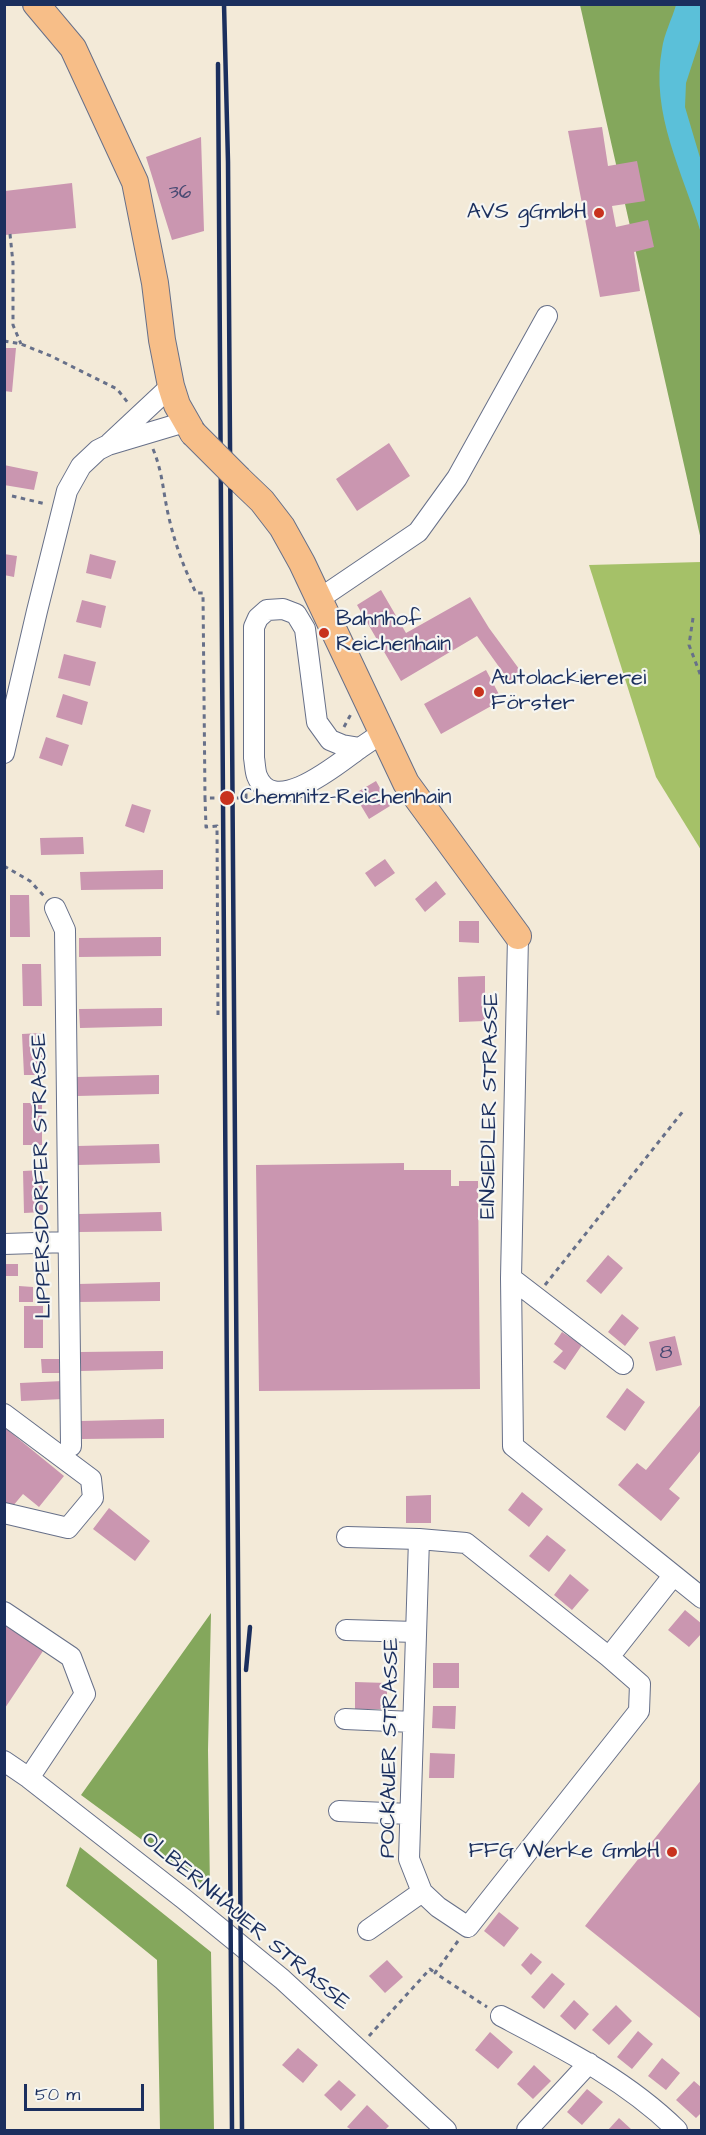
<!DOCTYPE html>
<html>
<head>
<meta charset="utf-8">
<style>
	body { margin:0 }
	#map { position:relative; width:706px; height:2135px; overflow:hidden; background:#f3ead8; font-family:"Architects Daughter",sans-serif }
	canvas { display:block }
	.frame { position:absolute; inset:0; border:6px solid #1b2f5e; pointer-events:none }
	.scale { position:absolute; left:24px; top:2084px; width:120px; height:27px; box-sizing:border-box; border:3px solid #1b2f5e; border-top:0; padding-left:8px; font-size:18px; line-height:21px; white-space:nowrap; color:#1b2f5e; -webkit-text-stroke:4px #f6f6f2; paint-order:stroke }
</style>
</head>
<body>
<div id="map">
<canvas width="706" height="2135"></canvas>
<div class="frame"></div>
<div class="scale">50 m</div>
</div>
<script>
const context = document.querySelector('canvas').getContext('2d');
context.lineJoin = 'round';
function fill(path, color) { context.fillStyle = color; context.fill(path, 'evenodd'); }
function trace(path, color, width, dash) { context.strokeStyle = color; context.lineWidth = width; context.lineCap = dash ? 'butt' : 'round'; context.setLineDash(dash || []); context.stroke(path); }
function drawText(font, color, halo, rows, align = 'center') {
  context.font = font + ' "Architects Daughter",sans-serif'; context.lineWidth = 4.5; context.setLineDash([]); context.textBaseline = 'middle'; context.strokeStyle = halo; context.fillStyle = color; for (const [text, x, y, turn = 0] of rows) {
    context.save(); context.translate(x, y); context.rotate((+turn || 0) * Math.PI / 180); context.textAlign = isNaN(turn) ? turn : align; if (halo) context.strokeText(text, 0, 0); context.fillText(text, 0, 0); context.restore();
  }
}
const green = new Path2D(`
	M701,562H702L701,850L656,777L589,565Z`);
const forest = new Path2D(`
	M580,5H701V540Z
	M211,1613L208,1750L210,1890L81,1795Z
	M80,1847L211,1952L214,2130H160L157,1960L66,1886Z`);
const water = new Path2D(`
	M676,5H701V37L686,83L685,107L701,161V233C683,172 650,114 662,49C664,34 672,19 676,5Z`);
const building = new Path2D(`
	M602,127L608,166L637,161L645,201L612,206L616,227L648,220L654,247L634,252L640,291L600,297L568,131Z
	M201,137L204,231L172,240L146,157Z
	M72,183L76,228L5,235V191Z
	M4,348H16L12,392L4,391Z
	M389,443L410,476L357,511L336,479Z
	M4,465L38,472L34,490L4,485Z
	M4,554L17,556L14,577L4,575Z
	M90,554L116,561L111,579L86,573Z
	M381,590L406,633L470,597L489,628L525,677L512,685L477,636L401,681L357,605Z
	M82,600L106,606L101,628L76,622Z
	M64,654L96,662L90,686L58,678Z
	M486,670L502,700L441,734L424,704Z
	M63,694L88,702L82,725L56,717Z
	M46,737L69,745L62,766L39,758Z
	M376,781L390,806L369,819L354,794Z
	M132,804L151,810L144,833L125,826Z
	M83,837L84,854L41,855L40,838Z
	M385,859L395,873L375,887L365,873Z
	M163,870V889L81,890L80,872Z
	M436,881L446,894L425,912L415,899Z
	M10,895H29L30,937H10Z
	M459,921H479V943L459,942Z
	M161,937V956L79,957V938Z
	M22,964H41L42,1006H23Z
	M485,976V1021L459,1022L458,977Z
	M162,1008V1026L80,1028L79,1009Z
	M41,1033L43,1075H24L22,1034Z
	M159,1075V1094L77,1096L76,1077Z
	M23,1103H42V1145H23Z
	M159,1144L160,1163L77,1165V1146Z
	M404,1163V1170H451V1186H459V1181H478L480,1389L259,1391L256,1165Z
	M42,1170L43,1212L24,1213L23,1171Z
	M161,1212L162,1231L79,1232V1214Z
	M608,1255L623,1268L601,1294L586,1281Z
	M5,1264H18V1276H5Z
	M160,1282V1301L78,1302V1284Z
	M19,1286L33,1287V1302H19Z
	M24,1306H43V1348H24Z
	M622,1314L639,1328L625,1346L608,1332Z
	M562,1332L582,1345L565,1370L553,1362L563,1351L554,1344Z
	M675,1336L682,1365L656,1371L649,1342Z
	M163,1351V1369L81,1371L80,1352Z
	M41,1359H61V1373H42Z
	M63,1381V1399L21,1401L20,1383Z
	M627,1388L645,1402L625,1431L606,1417Z
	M702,1403V1449L669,1489L680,1498L661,1521L618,1485L637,1463L646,1470Z
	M164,1419V1438L82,1439L81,1421Z
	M4,1427L64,1476L39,1507L23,1494L12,1507L4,1502Z
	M522,1492L543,1509L529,1527L508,1510Z
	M431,1495V1523H406V1496Z
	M109,1508L150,1541L135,1561L93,1529Z
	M547,1535L566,1550L549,1572L529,1556Z
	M570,1574L589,1590L572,1610L554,1595Z
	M685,1610L702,1624V1633L689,1647L668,1630Z
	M5,1624L43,1651L5,1708Z
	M433,1663H459V1688H433Z
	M355,1682L387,1683V1709H355Z
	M433,1706H456L455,1729L432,1728Z
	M430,1753L455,1754L454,1778H429Z
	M702,1779V2017L700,2018L585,1926Z
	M499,1912L519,1928L504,1947L484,1931Z
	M531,1953L542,1962L531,1975L521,1965Z
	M387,1960L403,1977L385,1993L369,1976Z
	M552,1973L565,1984L544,2009L531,1997Z
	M574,2000L589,2014L575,2030L560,2016Z
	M616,2005L632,2021L609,2045L592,2030Z
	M638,2031L653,2044L632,2069L617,2057Z
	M490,2032L513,2052L498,2069L475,2050Z
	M298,2048L318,2065L303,2083L282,2065Z
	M662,2058L680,2073L666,2090L648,2076Z
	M534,2065L551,2081L533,2099L517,2084Z
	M339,2080L356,2095L341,2111L324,2095Z
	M694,2081L702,2088V2112L696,2118L676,2100Z
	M587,2089L603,2102L582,2125L567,2112Z
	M367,2105L389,2126L385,2130H352L347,2127Z
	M619,2118L632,2130H608Z`);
const path = new Path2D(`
	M10,234L13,263V325L21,344
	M4,341L21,344L51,356L117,389L129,404
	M153,449C163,473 163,493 169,518C175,544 184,568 196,593H203L205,798
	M12,496L46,504
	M693,618L689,645L702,679
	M344,727L351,714
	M4,866L30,881L44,896
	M218,1015L217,826L206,827L205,798H246V791
	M545,1285L684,1110
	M458,1941L435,1973L487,2007
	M369,2036L430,1969L435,1973`);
const minor = new Path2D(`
	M110,443L171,386
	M319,599L418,532L457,478L547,316
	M360,748C340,762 274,819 257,776C255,771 255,763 254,758V627L258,618L267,610L283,609L296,614L305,629L317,722L330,740L342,745L360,748L382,733
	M4,753L37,611L67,491L81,466L98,450L108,445L185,422
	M55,908L65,930L71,1446
	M518,936L511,1278L513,1446L702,1598
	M4,1244L68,1242
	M511,1278L623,1364
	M4,1414L91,1479L93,1498L68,1528L4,1513
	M347,1537L419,1539
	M4,1612L71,1657L85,1694L29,1778
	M346,1630L416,1632
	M609,1657L640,1684L639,1711L468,1927L438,1907L422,1892L409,1859L419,1539L466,1543L609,1657L673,1576
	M345,1719L413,1722
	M4,1761L29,1778L184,1899L282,1979L446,2130
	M339,1811L410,1814
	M368,1930L422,1892
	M501,2016C564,2049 626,2080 677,2130
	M527,2130L589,2063`);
const major = new Path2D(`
	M36,4L73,48L135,182L155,283L162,340L171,386L177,405L193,433
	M239,479L262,501L282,527L302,563L406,783L518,936`);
const rail = new Path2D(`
	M224,4L228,162L242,2130
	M218,64L232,2130
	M246,1670L250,1627`);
const majorBridge = new Path2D(`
	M193,433L239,479`);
const markers = [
	[599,213,6,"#c8321e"],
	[324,633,6,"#c8321e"],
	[479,692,6,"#c8321e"],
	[227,798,8,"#c8321e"],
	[672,1852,6,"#c8321e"]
];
const numberNames = [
	["36",180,194],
	["8",666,1354]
];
const poiNames = [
	["AVS gGmbH",587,213,"right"],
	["Bahnhof",336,620],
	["Reichenhain",336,645],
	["Autolackiererei",491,679],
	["Förster",491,704],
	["Chemnitz-Reichenhain",240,798],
	["FFG Werke GmbH",660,1852,"right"]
];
const streetNames = [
	["EINSIEDLER STRASSE",491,1106,-89],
	["LIPPERSDORFER STRASSE",43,1176,-91],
	["POCKAUER STRASSE",391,1748,-89],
	["OLBERNHAUER STRASSE",245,1922,40]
];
fill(green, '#a5c168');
fill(forest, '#84a75c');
fill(water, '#5bc0d9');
fill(building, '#ca96b0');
trace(minor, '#677089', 22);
trace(major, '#677089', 28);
trace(path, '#677089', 3, [4.5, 4.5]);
trace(minor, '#fff', 20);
trace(major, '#f7be88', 26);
trace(rail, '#1b2f5e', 4.5);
trace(majorBridge, '#677089', 28, []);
trace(majorBridge, '#f7be88', 26);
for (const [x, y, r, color] of markers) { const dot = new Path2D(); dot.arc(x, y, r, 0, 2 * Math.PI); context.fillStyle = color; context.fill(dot); trace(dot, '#f6f6f2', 2); }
drawText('20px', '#474972', null, numberNames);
drawText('22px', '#1b2f5e', '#f6f6f2', poiNames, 'left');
drawText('22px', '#1b2f5e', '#f6f6f2', streetNames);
</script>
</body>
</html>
